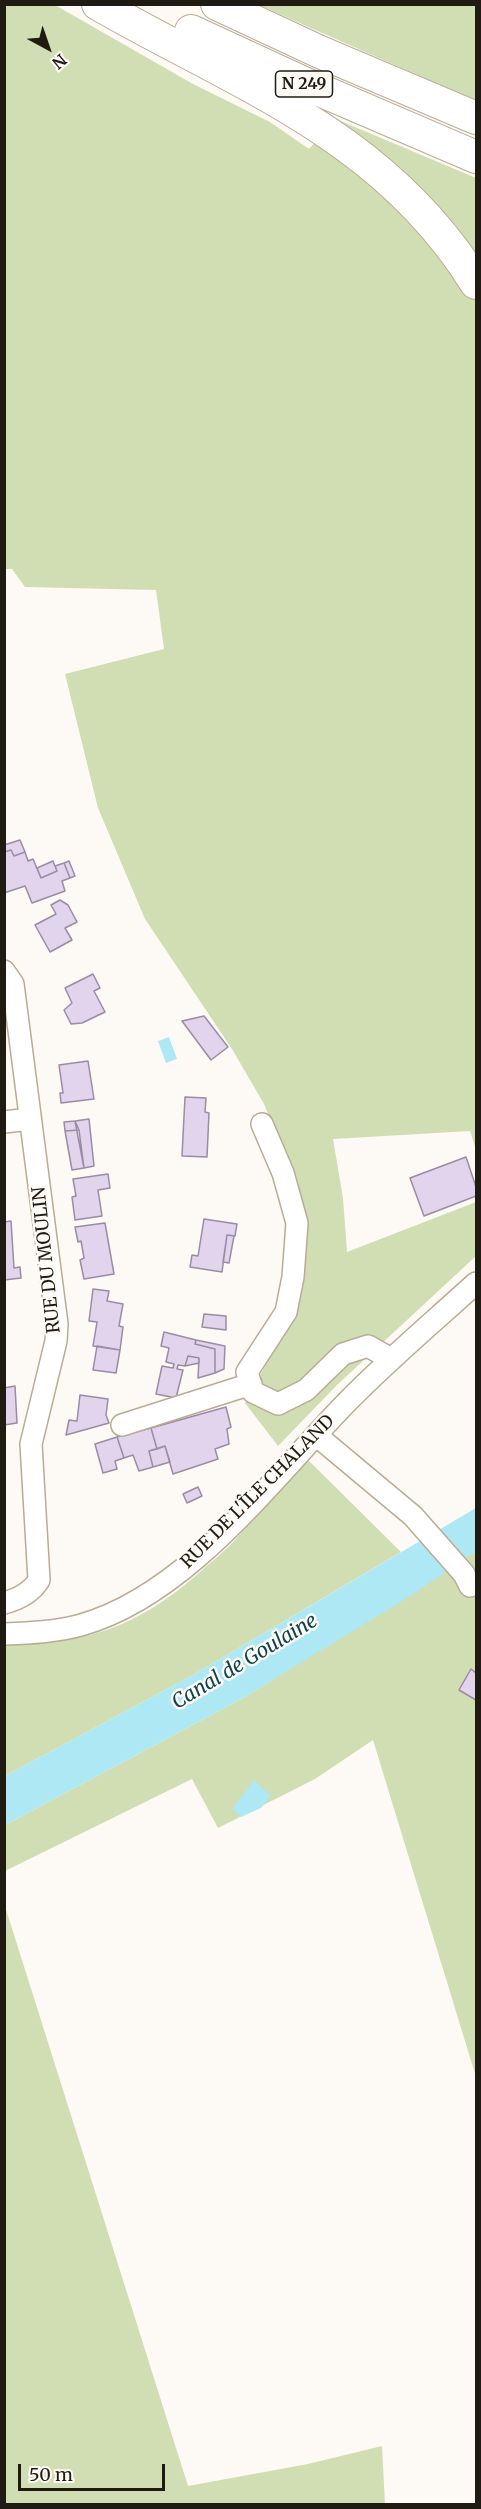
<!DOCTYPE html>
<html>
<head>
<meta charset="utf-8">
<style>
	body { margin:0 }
	#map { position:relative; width:481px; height:2509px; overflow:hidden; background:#fdfaf5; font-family:Merriweather,serif }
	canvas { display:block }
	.frame { position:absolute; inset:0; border:6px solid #201b12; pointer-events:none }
	.north { position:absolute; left:18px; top:18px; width:60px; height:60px; -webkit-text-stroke:4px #fdfaf5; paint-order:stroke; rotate:140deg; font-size:16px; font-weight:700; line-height:24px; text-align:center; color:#201b12 }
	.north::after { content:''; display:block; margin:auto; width:21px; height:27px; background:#201b12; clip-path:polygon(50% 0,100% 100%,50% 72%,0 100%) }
	.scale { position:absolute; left:18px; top:2464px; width:147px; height:27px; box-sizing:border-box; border:3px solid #201b12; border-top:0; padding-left:8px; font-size:18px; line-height:21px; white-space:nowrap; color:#201b12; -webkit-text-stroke:4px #fdfaf5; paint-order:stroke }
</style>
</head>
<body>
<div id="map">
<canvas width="481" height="2509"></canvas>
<div class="frame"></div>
<div class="north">N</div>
<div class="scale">50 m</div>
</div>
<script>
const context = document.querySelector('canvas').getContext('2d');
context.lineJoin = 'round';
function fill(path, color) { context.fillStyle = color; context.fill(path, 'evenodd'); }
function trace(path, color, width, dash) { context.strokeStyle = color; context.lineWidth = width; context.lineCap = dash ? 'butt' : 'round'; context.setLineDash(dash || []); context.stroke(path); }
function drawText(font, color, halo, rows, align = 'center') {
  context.font = font + ' Merriweather,serif'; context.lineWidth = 5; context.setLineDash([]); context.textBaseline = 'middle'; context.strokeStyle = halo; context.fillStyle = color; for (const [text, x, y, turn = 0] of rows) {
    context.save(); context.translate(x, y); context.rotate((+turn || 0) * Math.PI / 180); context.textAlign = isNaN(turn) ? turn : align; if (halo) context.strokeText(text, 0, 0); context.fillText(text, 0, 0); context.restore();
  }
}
const green = new Path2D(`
	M5,5H55L193,84L270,122L309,149L336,119L476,178V1150L470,1131L333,1139L343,1198L347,1252L476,1202V1256L337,1385L278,1446L245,1403L293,1315L288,1160L264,1104L232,1049L145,919L98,808L65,674L164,649L156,590L25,587L12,569H5Z
	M259,5H476V101Z
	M307,1459L401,1552L193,1675L5,1776V1644C87,1644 138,1627 200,1572C211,1562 224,1552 234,1541C259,1513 280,1485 307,1459Z
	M476,1551V2077L373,1740L315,1779L218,1828L192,1779L5,1871V1825L245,1697Z
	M4,1903L188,2486L308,2464L382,2446L385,2504H5Z`);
const water = new Path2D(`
	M169,1037L177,1059L166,1063L158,1041Z
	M476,1508V1551L415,1593L245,1697L5,1825V1776L193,1675Z
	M254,1780L271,1796L261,1808L241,1817L232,1809Z`);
const building = new Path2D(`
	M20,840L25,852L14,856L11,850L4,852V845Z
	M11,850L14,856L25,852L28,861L33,859L41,878L57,871L55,866L64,863L70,878L62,881L65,891L32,903L25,886L4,893V852Z
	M53,861L57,871L41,878L37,868Z
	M69,861L75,876L70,878L64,863Z
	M60,900L68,905L77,922L65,928L72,940L50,952L35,925L56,914L51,905Z
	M93,974L100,988L94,991L105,1012L82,1023L71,1024L64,1010L72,1003L65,988Z
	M204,1016L228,1047L211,1060L182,1021Z
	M88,1061L94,1099L61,1103L60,1093H63L59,1065Z
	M185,1097L206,1098L205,1112L209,1113L207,1157L182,1156Z
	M89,1119L94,1166L84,1168L75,1121Z
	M75,1121L79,1130L65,1131L64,1122Z
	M79,1130L84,1168L72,1170L65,1131Z
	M466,1157L476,1187V1196L424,1216L410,1178Z
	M108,1174L110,1188L98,1190L102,1216L75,1220L72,1197L76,1196L73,1179Z
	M204,1219L237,1224L235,1236L227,1235L222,1272L190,1267L192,1255L198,1256Z
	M11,1221L14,1268L20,1267L21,1278L4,1280V1222Z
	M105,1223L114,1274L84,1279L80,1260L84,1258L81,1241L78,1242L75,1227Z
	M227,1235L234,1236L229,1263L223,1262Z
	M93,1289L109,1291L107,1301L123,1304L119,1326L123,1327L120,1350L93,1346L97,1322L89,1321Z
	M204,1314L226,1316V1330L202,1327Z
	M164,1332L196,1340L195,1344L215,1349V1373L198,1378L199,1358L188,1356L185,1366L178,1365L177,1369L183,1370L176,1398L156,1394L162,1366L173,1368L174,1364L166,1362L169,1348L161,1346Z
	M196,1340L225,1346L224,1369L215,1373V1349L195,1344Z
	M97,1346L120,1350L116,1373L93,1370Z
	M188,1356L199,1358V1363L185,1366Z
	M15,1386L17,1423L4,1425V1388Z
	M80,1395L108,1399L106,1415L109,1423L66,1435L69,1420L77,1421Z
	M226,1407L231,1427L227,1429L229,1444L215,1449L218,1459L173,1474L165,1446L157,1449L151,1428Z
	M151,1428L157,1449L149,1451L153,1467L139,1471L133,1455L124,1458L117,1437Z
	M117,1437L124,1458L115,1461L117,1469L103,1473L95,1444Z
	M165,1446L170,1462L153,1467L149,1451Z
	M198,1487L202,1496L187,1503L183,1494Z
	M471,1669L476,1673V1700L459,1690Z`);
const minor = new Path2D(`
	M4,971L13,984L57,1324L56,1341L31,1444L39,1580C31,1593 19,1599 4,1603
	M4,1122L30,1119
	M262,1124L283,1173L297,1223L293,1277L286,1312L247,1372L253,1392L278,1404L306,1390L343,1354L368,1346L391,1359
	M122,1425L251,1384
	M316,1435L413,1516L464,1574L470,1586
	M4,1634C30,1633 56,1632 81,1625C187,1595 271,1480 346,1403C387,1361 432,1323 476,1283`);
const highway = new Path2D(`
	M98,4C241,86 384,135 476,283
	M217,4L320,52L476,118
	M191,31L308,85L476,157`);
const shields = [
	[304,84,57]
];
const shieldNames = [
	["N 249",304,84]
];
const streetNames = [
	["RUE DU MOULIN",47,1260,-96],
	["RUE DE L'ÎLE CHALAND",258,1492,-45]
];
const waterNames = [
	["Canal de Goulaine",245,1662,-31]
];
fill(green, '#d1ddb2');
fill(water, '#ade8f4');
fill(building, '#e2d4ed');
trace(building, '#998ca3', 1.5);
trace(minor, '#baac94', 24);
trace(highway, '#baac94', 34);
trace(minor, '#fff', 21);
trace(highway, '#fff', 32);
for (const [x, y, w] of shields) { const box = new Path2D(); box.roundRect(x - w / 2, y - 13, w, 26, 4.5); context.fillStyle = '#fdfaf5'; context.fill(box); trace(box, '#201b12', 1.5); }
drawText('bold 16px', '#201b12', null, shieldNames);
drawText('18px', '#201b12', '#fdfaf5', streetNames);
drawText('italic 20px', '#10444d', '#fdfaf5', waterNames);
</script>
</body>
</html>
